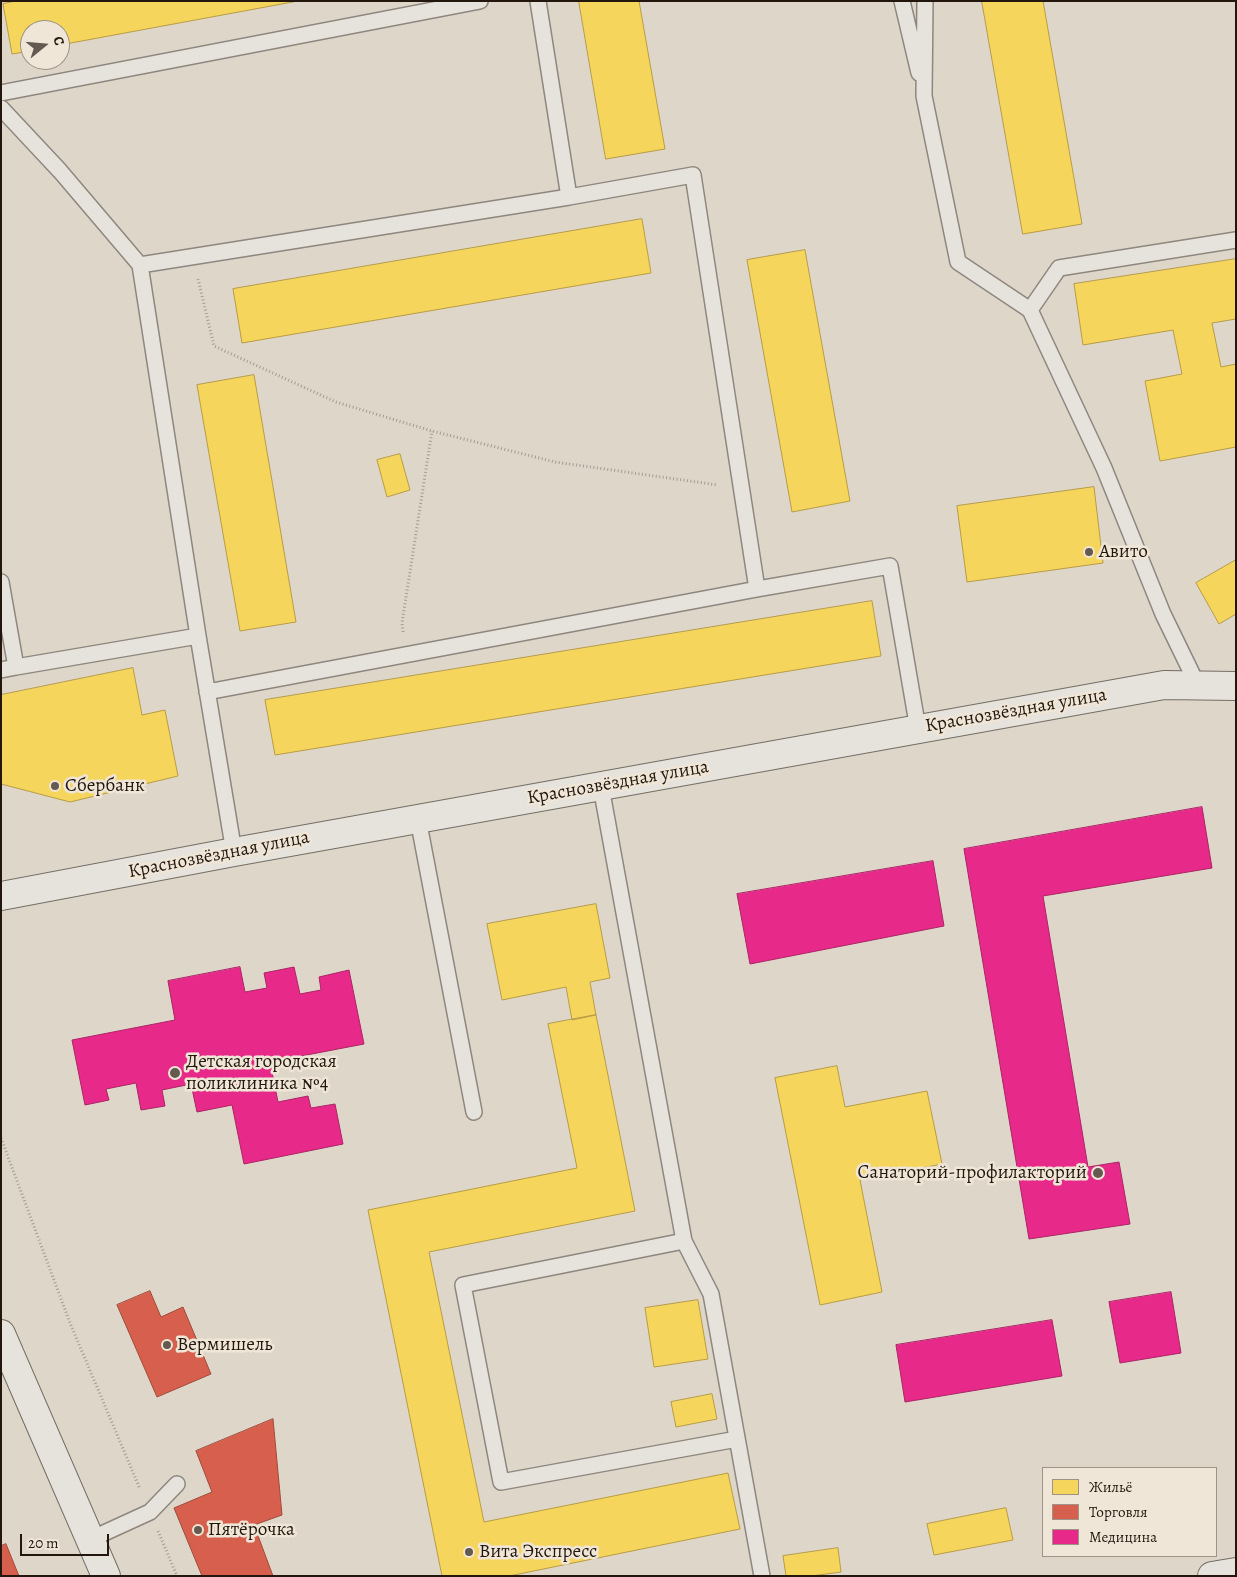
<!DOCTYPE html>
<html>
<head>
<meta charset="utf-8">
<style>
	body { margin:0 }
	#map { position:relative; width:1237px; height:1577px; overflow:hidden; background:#ded6c9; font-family:Alegreya,serif }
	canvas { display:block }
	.frame { position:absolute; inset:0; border:2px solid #23170d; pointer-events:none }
	.legend { position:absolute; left:1042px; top:1467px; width:175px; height:90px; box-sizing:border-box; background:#efe6d7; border:1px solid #9d9386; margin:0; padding:6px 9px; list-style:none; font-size:15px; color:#23170d }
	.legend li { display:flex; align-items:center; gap:10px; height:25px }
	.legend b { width:25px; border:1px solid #9d9386 }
	.north { position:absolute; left:20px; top:20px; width:50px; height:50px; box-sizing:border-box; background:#efe6d7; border:1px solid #9d9386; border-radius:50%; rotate:73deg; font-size:14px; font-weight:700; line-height:20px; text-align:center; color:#23170d }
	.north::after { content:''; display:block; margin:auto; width:18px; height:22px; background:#645a4f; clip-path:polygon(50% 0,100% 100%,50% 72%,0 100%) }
	.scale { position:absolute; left:20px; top:1534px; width:89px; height:22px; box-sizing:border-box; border:2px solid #23170d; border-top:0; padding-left:6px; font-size:15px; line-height:18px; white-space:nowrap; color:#23170d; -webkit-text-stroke:4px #efe6d7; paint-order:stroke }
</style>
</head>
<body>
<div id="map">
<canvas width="1237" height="1577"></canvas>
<div class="frame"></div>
<ul class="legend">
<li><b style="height:14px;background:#f6d55c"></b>Жильё</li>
<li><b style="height:14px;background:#d6604d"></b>Торговля</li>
<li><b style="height:14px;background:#e7298a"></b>Медицина</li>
</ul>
<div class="north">С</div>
<div class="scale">20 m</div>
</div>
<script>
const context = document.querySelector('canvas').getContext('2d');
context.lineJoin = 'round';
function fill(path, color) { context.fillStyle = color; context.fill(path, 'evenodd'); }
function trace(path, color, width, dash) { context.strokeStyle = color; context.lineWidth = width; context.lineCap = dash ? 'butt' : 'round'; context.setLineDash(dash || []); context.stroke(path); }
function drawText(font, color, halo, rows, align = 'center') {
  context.font = font + ' Alegreya,serif'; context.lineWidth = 5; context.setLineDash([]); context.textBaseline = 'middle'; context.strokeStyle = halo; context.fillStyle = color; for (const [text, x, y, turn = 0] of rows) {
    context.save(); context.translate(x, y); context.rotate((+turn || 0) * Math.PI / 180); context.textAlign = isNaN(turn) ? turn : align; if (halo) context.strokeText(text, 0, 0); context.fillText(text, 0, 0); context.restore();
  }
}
const homes = new Path2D(`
	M16,1H298L60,45V30H30V51L12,54L3,4Z
	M579,1H639L665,149L606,159Z
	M982,1H1043L1082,224L1023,234Z
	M642,219L651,273L242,343L233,289Z
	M805,250L850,501L792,512L747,260Z
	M1236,259V319L1212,323L1221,367L1236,364V447L1160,461L1145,381L1182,374L1173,330L1083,345L1074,284Z
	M254,375L296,622L240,631L197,385Z
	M400,454L410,490L387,497L377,460Z
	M1094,487L1103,563L967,582L957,506Z
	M1236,560V614L1219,624L1196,583Z
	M872,601L881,656L275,755L265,700Z
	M133,668L142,715L165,710L178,776L70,802L1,784V695Z
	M596,904L610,978L590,982L596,1015L572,1020L566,987L502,1000L487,924Z
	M596,1015L635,1211L429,1252L484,1522L728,1473L740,1529L509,1576H442L368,1210L577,1168L548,1024Z
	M837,1066L845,1107L927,1091L942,1164L860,1180L882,1292L820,1305L775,1078Z
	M698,1300L708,1359L654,1367L645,1308Z
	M712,1394L717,1419L676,1427L671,1402Z
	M1006,1508L1013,1540L934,1555L927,1524Z
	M838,1548L841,1572L811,1576H786L783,1556Z`);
const shops = new Path2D(`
	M150,1291L161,1317L183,1307L211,1374L157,1397L117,1305Z
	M273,1419L282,1515L254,1525L273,1576H202L174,1508L212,1492L196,1451Z
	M6,1544L19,1576H1V1546Z`);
const health = new Path2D(`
	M1202,807L1212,868L1043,896L1088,1167L1119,1162L1130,1224L1029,1239L964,849Z
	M933,861L944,926L750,964L737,894Z
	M240,967L245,992L267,988L264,973L294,967L300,994L321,990L319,977L349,970L364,1044L270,1062L278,1102L308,1096L311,1108L335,1104L343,1144L244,1164L232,1105L197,1112L191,1084L162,1090L165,1106L141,1110L136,1083L106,1089L109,1100L85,1105L72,1040L175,1020L168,981Z
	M1171,1292L1181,1353L1120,1363L1109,1302Z
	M1052,1320L1062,1376L905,1402L896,1345Z`);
const path = new Path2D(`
	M198,279L214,346L336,402L432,431L555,462L718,485
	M403,632L402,623L432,431
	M1,1138L70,1323L140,1489
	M158,1531L177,1576`);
const lane = new Path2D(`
	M902,1L919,73
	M925,1L924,96L958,262L1030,310L1104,468L1163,614L1198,686
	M1,93L480,1
	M1,108L60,171L140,265L198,636L234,852
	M569,197L693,175L757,589
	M140,265L569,197L538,1
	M1030,310L1059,268L1236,240
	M1,582L16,667L198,636
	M1,670L16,667
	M207,692L757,589L890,566L918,729
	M601,787L684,1241L711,1294L762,1576
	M418,819L474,1112
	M684,1241L463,1285L501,1482L737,1439
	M91,1539L150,1512L177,1484`);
const secondary = new Path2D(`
	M1,896L234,852L1164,685L1236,686
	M1,1334L106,1576
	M1212,1576L1236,1572`);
const markers = [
	[1089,552,5,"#645a4f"],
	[55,786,5,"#645a4f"],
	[175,1073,6,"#645a4f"],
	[1098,1173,6,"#645a4f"],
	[167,1345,5,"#645a4f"],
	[198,1530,5,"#645a4f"],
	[469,1552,5,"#645a4f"]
];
const poiNames = [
	["Авито",1099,552],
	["Сбербанк",65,786],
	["Детская городская",186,1062],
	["поликлиника №4",186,1084],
	["Cанаторий-профилакторий",1087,1173,"right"],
	["Вермишель",177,1345],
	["Пятёрочка",208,1530],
	["Вита Экспресс",479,1552]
];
const streetNames = [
	["Краснозвёздная улица",1016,711,-10],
	["Краснозвёздная улица",618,783,-10],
	["Краснозвёздная улица",219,855,-11]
];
fill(homes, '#f6d55c');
trace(homes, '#b79c44', 1);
fill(shops, '#d6604d');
trace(shops, '#a04a3a', 1);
fill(health, '#e7298a');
trace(health, '#ac2464', 1);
trace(lane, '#8e877f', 18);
trace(secondary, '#736e65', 30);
trace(path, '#a19c96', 3, [1, 2.5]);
trace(lane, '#e6e2dc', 15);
trace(secondary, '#e6e2dc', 28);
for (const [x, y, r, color] of markers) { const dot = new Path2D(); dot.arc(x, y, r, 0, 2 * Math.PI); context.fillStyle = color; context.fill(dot); trace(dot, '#efe6d7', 2); }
drawText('19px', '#23170d', '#efe6d7', poiNames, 'left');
drawText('19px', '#23170d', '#efe6d7', streetNames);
</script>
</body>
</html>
